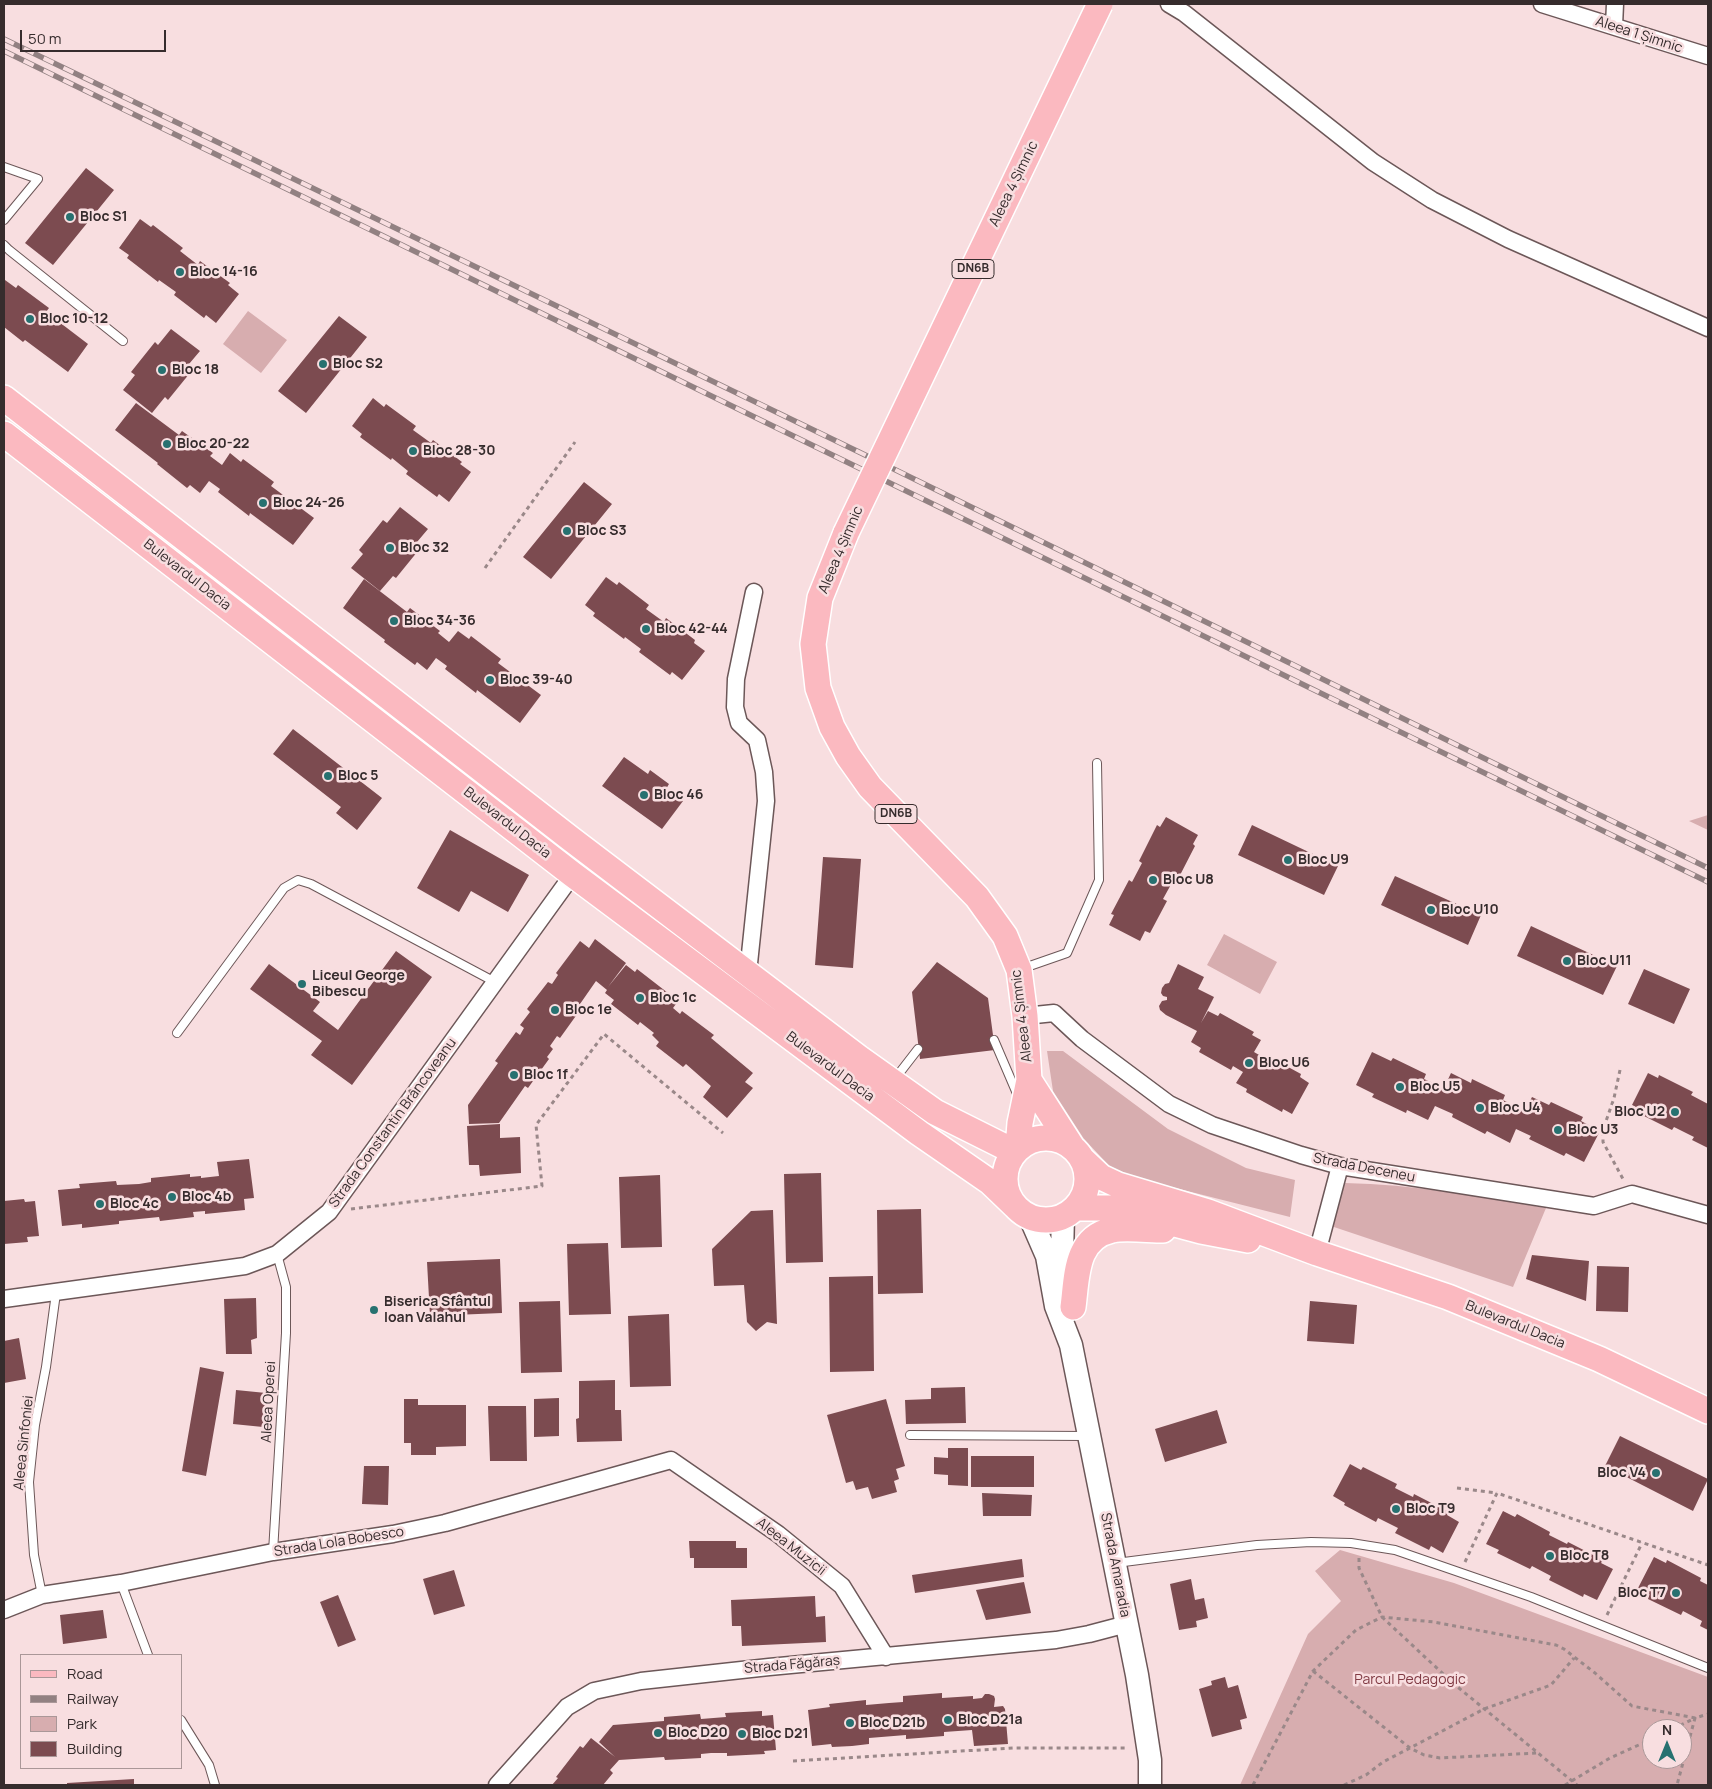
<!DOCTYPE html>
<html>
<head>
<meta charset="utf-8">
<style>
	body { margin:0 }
	#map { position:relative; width:1712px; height:1789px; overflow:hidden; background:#f8dee0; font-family:Manrope,sans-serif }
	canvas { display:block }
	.frame { position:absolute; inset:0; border:5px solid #362c2d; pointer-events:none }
	.legend { position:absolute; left:20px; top:1654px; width:162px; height:115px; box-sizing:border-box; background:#f8dee0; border:1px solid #aa9798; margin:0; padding:6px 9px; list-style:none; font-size:15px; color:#362c2d }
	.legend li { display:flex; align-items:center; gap:10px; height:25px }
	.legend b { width:25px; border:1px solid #aa9798 }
	.north { position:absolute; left:1642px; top:1719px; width:50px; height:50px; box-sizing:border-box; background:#f8dee0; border:1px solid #aa9798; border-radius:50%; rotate:0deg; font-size:14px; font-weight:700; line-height:20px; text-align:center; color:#362c2d }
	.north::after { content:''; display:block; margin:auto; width:18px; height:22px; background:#277170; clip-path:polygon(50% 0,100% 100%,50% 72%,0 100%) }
	.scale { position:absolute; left:20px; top:30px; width:146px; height:22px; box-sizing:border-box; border:2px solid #362c2d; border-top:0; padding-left:6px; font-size:15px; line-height:18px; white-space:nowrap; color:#362c2d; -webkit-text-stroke:4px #f8dee0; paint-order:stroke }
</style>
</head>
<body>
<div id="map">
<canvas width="1712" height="1789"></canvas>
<div class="frame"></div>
<ul class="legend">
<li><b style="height:6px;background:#fbb9c0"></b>Road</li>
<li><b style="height:6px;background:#928182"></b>Railway</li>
<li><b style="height:14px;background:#d7adaf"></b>Park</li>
<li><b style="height:14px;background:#7c4b50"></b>Building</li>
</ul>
<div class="north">N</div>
<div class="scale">50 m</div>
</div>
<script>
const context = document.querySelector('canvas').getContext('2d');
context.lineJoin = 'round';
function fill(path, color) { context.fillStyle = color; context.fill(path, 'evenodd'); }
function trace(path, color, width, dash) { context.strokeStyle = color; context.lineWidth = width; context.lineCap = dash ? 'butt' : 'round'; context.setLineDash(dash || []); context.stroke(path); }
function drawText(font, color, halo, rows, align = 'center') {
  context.font = font + ' Manrope,sans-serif'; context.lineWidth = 5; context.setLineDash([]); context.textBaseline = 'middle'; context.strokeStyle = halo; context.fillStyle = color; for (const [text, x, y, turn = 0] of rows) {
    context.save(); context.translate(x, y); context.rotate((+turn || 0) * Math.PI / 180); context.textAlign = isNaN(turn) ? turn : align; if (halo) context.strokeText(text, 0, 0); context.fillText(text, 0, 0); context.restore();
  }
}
const green = new Path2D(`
	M248,311L287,340L261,373L223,344Z
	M1708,815V830L1689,821Z
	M1224,934L1277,962L1260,994L1207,965Z
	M1047,1051H1063L1168,1129L1246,1168L1295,1180L1290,1217L1116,1173L1084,1139L1053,1091Z
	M1345,1183C1413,1184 1480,1197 1546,1208L1513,1287L1331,1226L1336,1201Z
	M1340,1550L1454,1583L1708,1677V1785H1240L1308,1634L1341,1601L1315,1571ZM1652,1729H1682V1759H1652Z`);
const building = new Path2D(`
	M86,168L114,190L53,265L25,243Z
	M140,219L151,227L153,225L183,248L180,251L198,265L200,261L230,283L228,285L239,294L216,323L206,315L204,318L174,295L176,292L159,280L158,282L127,258L129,255L119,248Z
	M5,280L16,288L18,285L49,308L46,312L88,344L68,372L25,340L23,342L4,327V281Z
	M339,316L367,337L306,413L278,391Z
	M171,329L200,351L189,364L194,368L168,400L165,397L152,413L123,390L135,375L131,372L155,342L158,345Z
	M373,398L384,407L386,404L416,426L413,430L431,443L433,440L462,462L460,464L471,472L449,502L439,494L437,497L406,474L408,471L392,458L391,460L360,437L362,434L352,426Z
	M136,403L179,435L182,431L213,453L210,456L222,465L230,453L241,462L243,459L274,482L271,486L314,518L293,545L250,513L249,516L218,492L220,489L209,481L200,493L190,485L187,488L157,464L158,463L115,430Z
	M584,482L612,504L551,579L523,557Z
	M400,507L428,529L417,542L422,546L396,578L393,576L380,591L351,568L363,554L359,550L383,520L387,523Z
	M606,577L617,585L619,582L649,605L646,609L664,622L666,618L695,640L694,643L705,651L682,680L672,672L670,675L639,652L641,649L625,637L624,639L593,616L595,613L585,605Z
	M364,579L407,612L410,608L440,631L438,633L449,642L458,631L469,639L471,636L501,659L498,663L541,695L520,723L477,690L476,693L445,669L447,666L436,658L427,670L417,662L415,665L384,642L385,640L343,608Z
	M293,729L382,798L357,830L336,813L341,807L273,754Z
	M624,757L648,774L650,770L669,784L666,789L683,801L662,829L602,786Z
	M1166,817L1198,835L1193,844L1195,846L1177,881L1174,879L1163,899L1167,901L1150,933L1145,931L1140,941L1109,925L1114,915L1111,914L1129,880L1132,882L1142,863L1139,861L1157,825L1160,827Z
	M1252,825L1338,866L1324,895L1238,855Z
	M450,830L529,875L508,912L471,891L459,912L417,888Z
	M823,857L861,859L853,968L815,965Z
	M1395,876L1481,915L1468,945L1381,905Z
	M1531,926L1617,966L1603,995L1517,956Z
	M595,939L626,963L608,987L626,965L635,972L637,969L668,993L666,996L676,1004L673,1008L680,1014L682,1011L714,1035L711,1038L753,1073L745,1082L753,1088L727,1118L703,1097L711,1086L686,1064L683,1067L656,1046L659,1042L652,1035L654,1033L640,1022L638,1025L611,1004L614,1000L605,993L607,990L596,981L580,1004L583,1006L560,1038L557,1036L550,1046L553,1049L547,1057L549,1059L528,1088L525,1086L499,1123L469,1124L468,1105L498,1063L495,1061L516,1032L520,1035L524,1028L520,1025L530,1012L527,1009L548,982L552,984L558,975L556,973L580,941L589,948Z
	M396,951L432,977L352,1085L311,1055L322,1041L250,989L269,964L320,1002L313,1011L338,1030Z
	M937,962L988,998L995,1050L920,1059L912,992Z
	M1178,964L1204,977L1198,989L1214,997L1201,1023L1208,1011L1218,1016L1220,1013L1254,1032L1252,1035L1261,1040L1254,1052L1266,1059L1268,1056L1301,1074L1300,1077L1309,1083L1292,1114L1283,1109L1282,1112L1246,1092L1247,1089L1236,1083L1243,1072L1233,1066L1231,1070L1199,1052L1201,1048L1191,1042L1197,1031L1166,1015L1160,1010L1159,1006L1162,1001L1167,1000V997L1163,996L1161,993L1162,988L1165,984L1169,983Z
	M1644,969L1690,989L1674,1024L1628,1004Z
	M1372,1052L1391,1061L1393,1058L1426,1074L1424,1079L1444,1088L1451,1073L1471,1083L1472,1079L1505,1095L1503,1100L1525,1111L1532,1097L1549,1105L1551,1102L1583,1117L1581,1121L1600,1131L1584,1162L1566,1153L1564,1156L1529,1139L1531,1136L1516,1129L1510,1143L1487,1131L1485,1134L1452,1117L1453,1114L1435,1106L1428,1120L1407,1110L1406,1113L1372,1097L1374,1094L1356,1085Z
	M1648,1073L1658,1078L1659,1075L1693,1092L1691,1095L1708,1104V1148L1692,1140L1694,1137L1674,1127L1672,1130L1640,1114L1642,1110L1632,1105Z
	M500,1124V1138L520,1137L521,1173L480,1176L479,1165H469L467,1126Z
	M249,1159L254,1198L244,1199L245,1210L205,1214V1211L193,1212L194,1217L160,1221L159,1217L119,1221V1224L82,1228V1224L62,1226L58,1190L80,1188L79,1184L116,1181L117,1185L139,1184L151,1182V1178L190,1174V1177L201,1176V1178L219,1176L217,1162Z
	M821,1173L823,1262L786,1263L784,1174Z
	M660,1175L662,1247L621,1248L619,1177Z
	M24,1199L25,1202L35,1201L39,1236L27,1237L28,1242L4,1244V1201Z
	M921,1209L923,1293L878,1294L877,1210Z
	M773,1210L777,1324L767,1322L756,1331L747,1322L744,1285L714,1286L712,1249L751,1211Z
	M608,1243L611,1314L569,1315L567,1244Z
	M1532,1255L1589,1261L1586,1301L1526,1279Z
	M500,1259L502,1313L430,1316L427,1262Z
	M1597,1266L1629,1267L1628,1312L1596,1311Z
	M873,1276L874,1371L830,1372L829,1277Z
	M256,1298L257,1338L251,1340L252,1354H226L224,1299Z
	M560,1301L562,1372L521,1373L519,1302Z
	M1310,1301L1357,1305L1354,1344L1307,1341Z
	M669,1314L671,1386L630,1387L628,1316Z
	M19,1338L26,1379L4,1383V1341Z
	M200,1367L224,1372L206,1476L182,1471Z
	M615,1380V1410H621L622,1441L577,1442L576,1419L579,1418V1381Z
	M965,1387L966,1423L906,1424L905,1400L931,1399V1388Z
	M236,1390L266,1393L263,1427L233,1424Z
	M559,1398V1436L534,1437V1399Z
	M404,1399H418V1405H466V1446L436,1447V1455H411V1443H404Z
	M886,1399L905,1466L896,1469L899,1479L894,1481L897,1492L872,1499L868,1487L856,1490L853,1481L846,1483L827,1415Z
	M488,1406H526L527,1461H490Z
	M1217,1410L1227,1443L1165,1462L1155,1429Z
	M1620,1436L1708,1479L1693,1511L1605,1466Z
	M948,1448H968V1486L948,1485V1475L934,1474V1457L948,1458Z
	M971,1456H1034V1487H971Z
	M1350,1464L1361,1470L1363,1467L1397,1484L1395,1488L1413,1497L1414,1494L1449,1512L1447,1515L1459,1522L1443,1553L1431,1546L1429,1550L1395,1533L1398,1528L1378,1518L1376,1522L1344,1505L1345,1503L1333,1496Z
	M364,1466H389L388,1505L362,1504Z
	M982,1493L1032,1495L1031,1516H983Z
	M1503,1511L1515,1517L1517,1514L1550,1532L1549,1535L1567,1544L1568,1542L1603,1560L1601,1563L1613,1569L1597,1600L1584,1594L1583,1597L1549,1580L1551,1576L1532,1566L1530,1569L1497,1553L1499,1550L1486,1544Z
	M689,1541H736V1548H747V1568H694V1558H690Z
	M1654,1557L1666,1563L1667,1560L1701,1578L1700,1581L1708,1585V1630L1700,1626L1702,1621L1683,1611L1681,1615L1648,1599L1649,1596L1637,1590Z
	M1022,1559L1024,1577L915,1593L912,1575Z
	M454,1570L465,1606L434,1615L423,1579Z
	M1191,1579L1195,1600L1204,1598L1208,1618L1196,1621L1197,1627L1179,1630L1170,1584Z
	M1024,1582L1031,1613L986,1620L976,1590Z
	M338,1595L356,1640L338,1647L320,1602Z
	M815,1596L816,1617L825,1616L826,1642L742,1646L741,1626H732L731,1600Z
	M103,1610L107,1638L63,1644L60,1615Z
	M1225,1677L1228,1688L1238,1685L1247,1718L1240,1720L1242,1729L1212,1737L1199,1689L1212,1685L1211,1681Z
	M942,1693V1698L973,1696V1699L982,1698L985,1694H989L994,1696L995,1699L994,1707L1003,1706L1005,1709L1008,1744L974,1746L972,1730L944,1732V1736L906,1739V1735L869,1738V1744L852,1746L832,1747L831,1744L812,1746L808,1710L830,1707L829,1704L866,1700V1705L889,1703L903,1702V1696Z
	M762,1711V1716L773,1715L776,1750L764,1751L765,1754L727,1756V1753H711L701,1754V1758L665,1760L664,1757L619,1760L610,1770L613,1773L603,1785H552L558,1778L556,1777L580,1746L583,1748L591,1738L615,1757L599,1742L613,1725L664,1721V1717L700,1714L701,1719L726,1717L725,1713Z
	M134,1779V1785H67V1783Z`);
const path = new Path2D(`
	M485,568L575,442
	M1620,1070L1614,1098L1603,1130V1142L1623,1179
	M351,1209L542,1186L536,1125L604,1034L723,1133
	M1457,1488L1497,1493
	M1359,1558V1568L1382,1617L1454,1684L1577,1785
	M1465,1562L1497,1493L1708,1565
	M1607,1615L1642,1543
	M1313,1671L1410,1748L1424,1755L1440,1758L1537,1753
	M1673,1729L1695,1718L1677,1785
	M793,1761L1013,1748H1127
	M1253,1785L1313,1671L1356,1630L1382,1617L1434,1622L1556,1645L1564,1649L1595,1673L1632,1706L1695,1718L1708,1714
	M1344,1785L1366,1775L1383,1762L1410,1748L1484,1709L1551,1685L1574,1658
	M1565,1785L1610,1758L1652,1739`);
const service = new Path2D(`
	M4,167L38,179L4,220
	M4,245L9,250L123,341
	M1021,969L1067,953L1099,880L1097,763
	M177,1033L284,888L298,880L311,884L495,982
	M994,1040L1018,1096
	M894,1080L918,1049
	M910,1435L1087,1436
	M273,1552L286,1333V1287L277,1254
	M1116,1563L1257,1545L1311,1542L1351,1543L1395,1550L1531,1597L1708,1668
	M121,1583L148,1655
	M42,1595L34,1555L29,1482L35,1425L46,1367L56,1293
	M181,1720L209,1765L215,1785`);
const minor = new Path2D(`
	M1169,4L1184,13L1373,162L1432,200L1508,239L1708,328
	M1542,4L1708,56
	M1614,26L1615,4
	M748,973L766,801L764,772L757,740L739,723L735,707L736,679L754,592
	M1025,1016L1054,1013L1082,1039L1169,1104L1212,1125L1301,1155L1340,1166L1594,1206L1632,1194L1708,1215
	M1317,1253L1340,1166
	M4,1299L245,1266L277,1254L329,1212L589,852
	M4,1610L42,1595L121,1583L273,1552L393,1534L445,1523L671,1460L778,1534L842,1586L886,1657
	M497,1785L567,1707L594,1691L641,1681L769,1667L1056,1640L1089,1634L1127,1624`);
const secondary = new Path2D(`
	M1063,1216L1062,1255L1068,1282
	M1030,1217L1047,1256L1056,1306L1071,1345L1137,1675L1150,1760V1785`);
const primary = new Path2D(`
	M4,398L571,839L859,1058L935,1112L1015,1152
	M4,434L572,874L919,1133L990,1182L1015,1206
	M846,533L820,598L813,644L818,688L832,727L848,756L870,787L977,897L1005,936L1019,970L1025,1016L1029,1080L1020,1123L1018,1149
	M1029,1080L1072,1147
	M1005 1179a41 41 0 1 1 82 0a41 41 0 1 1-82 0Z
	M1083,1160L1101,1177L1118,1185L1208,1212L1317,1253L1448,1297L1599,1359L1708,1411
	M1075,1208H1115L1201,1231L1248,1240
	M1073,1307C1077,1277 1075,1238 1112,1230C1124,1227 1149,1230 1163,1230`);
const rail = new Path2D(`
	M4,39L859,452L1708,868
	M4,51L1708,882`);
const primaryBridge = new Path2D(`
	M846,533L1100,4`);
const markers = [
	[70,217,5,"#277170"],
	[180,272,5,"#277170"],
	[30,319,5,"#277170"],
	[323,364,5,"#277170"],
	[162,370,5,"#277170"],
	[167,444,5,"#277170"],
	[413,451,5,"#277170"],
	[263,503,5,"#277170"],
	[567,531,5,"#277170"],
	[390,548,5,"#277170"],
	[394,621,5,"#277170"],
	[646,629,5,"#277170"],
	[490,680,5,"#277170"],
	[328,776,5,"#277170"],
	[644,795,5,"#277170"],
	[1288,860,5,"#277170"],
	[1153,880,5,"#277170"],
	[1431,910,5,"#277170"],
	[1567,961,5,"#277170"],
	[302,984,5,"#277170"],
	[640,998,5,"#277170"],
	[555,1010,5,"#277170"],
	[1249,1063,5,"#277170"],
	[514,1075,5,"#277170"],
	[1400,1087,5,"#277170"],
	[1480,1108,5,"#277170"],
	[1675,1112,5,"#277170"],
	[1558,1130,5,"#277170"],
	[172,1197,5,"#277170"],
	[100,1204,5,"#277170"],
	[374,1310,5,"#277170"],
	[1656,1473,5,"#277170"],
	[1396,1509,5,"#277170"],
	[1550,1556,5,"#277170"],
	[1676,1593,5,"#277170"],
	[948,1720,5,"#277170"],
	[850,1723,5,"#277170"],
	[658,1733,5,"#277170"],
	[742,1734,5,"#277170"]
];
const shields = [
	[973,269,42],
	[896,814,42]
];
const shieldNames = [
	["DN6B",973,269],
	["DN6B",896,814]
];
const streetNames = [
	["Aleea 1 Șimnic",1639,35,18],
	["Aleea 4 Șimnic",1014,184,-64],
	["Aleea 4 Șimnic",841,550,-67],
	["Bulevardul Dacia",187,575,38],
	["Bulevardul Dacia",507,823,38],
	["Aleea 4 Șimnic",1022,1016,-97],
	["Bulevardul Dacia",830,1067,37],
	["Strada Constantin Brâncoveanu",393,1123,-54],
	["Strada Deceneu",1364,1168,11],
	["Bulevardul Dacia",1515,1325,22],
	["Aleea Operei",269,1402,-87],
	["Aleea Sinfoniei",24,1443,-84],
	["Strada Lola Bobesco",339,1542,-9],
	["Aleea Muzicii",791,1547,38],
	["Strada Amaradia",1115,1565,79],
	["Strada Făgăraș",792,1665,-5]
];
const poiNames = [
	["Bloc S1",80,217],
	["Bloc 14-16",190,272],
	["Bloc 10-12",40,319],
	["Bloc S2",333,364],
	["Bloc 18",172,370],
	["Bloc 20-22",177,444],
	["Bloc 28-30",423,451],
	["Bloc 24-26",273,503],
	["Bloc S3",577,531],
	["Bloc 32",400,548],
	["Bloc 34-36",404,621],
	["Bloc 42-44",656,629],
	["Bloc 39-40",500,680],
	["Bloc 5",338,776],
	["Bloc 46",654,795],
	["Bloc U9",1298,860],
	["Bloc U8",1163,880],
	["Bloc U10",1441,910],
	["Bloc U11",1577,961],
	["Liceul George",312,976],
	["Bibescu",312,992],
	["Bloc 1c",650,998],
	["Bloc 1e",565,1010],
	["Bloc U6",1259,1063],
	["Bloc 1f",524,1075],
	["Bloc U5",1410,1087],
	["Bloc U4",1490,1108],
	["Bloc U2",1665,1112,"right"],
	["Bloc U3",1568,1130],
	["Bloc 4b",182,1197],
	["Bloc 4c",110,1204],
	["Biserica Sfântul",384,1302],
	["Ioan Valahul",384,1318],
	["Bloc V4",1646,1473,"right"],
	["Bloc T9",1406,1509],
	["Bloc T8",1560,1556],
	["Bloc T7",1666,1593,"right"],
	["Bloc D21a",958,1720],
	["Bloc D21b",860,1723],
	["Bloc D20",668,1733],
	["Bloc D21",752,1734]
];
const parkNames = [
	["Parcul Pedagogic",1410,1680]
];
fill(green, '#d7adaf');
fill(building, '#7c4b50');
trace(service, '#6c5758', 10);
trace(minor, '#6c5758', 19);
trace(secondary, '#6c5758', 25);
trace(primary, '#fff', 28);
trace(path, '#9a8889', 3, [4, 4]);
trace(service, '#fff', 8);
trace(minor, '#fff', 16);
trace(secondary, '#fff', 22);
trace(primary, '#fbb9c0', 25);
trace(rail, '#928182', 5.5);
trace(rail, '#f8dee0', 4, [11]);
trace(primaryBridge, '#fff', 28, []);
trace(primaryBridge, '#fbb9c0', 25);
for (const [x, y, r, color] of markers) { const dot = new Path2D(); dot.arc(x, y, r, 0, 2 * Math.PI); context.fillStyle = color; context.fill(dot); trace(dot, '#f8dee0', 2); }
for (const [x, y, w] of shields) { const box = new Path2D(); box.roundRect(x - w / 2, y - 9.5, w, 19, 4); context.fillStyle = '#f8dee0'; context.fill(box); trace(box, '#362c2d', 1); }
drawText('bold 12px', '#362c2d', null, shieldNames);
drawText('14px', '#362c2d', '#f8dee0', streetNames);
drawText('bold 14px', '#362c2d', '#f8dee0', poiNames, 'left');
drawText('14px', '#803a43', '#f8dee0', parkNames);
</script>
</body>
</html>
